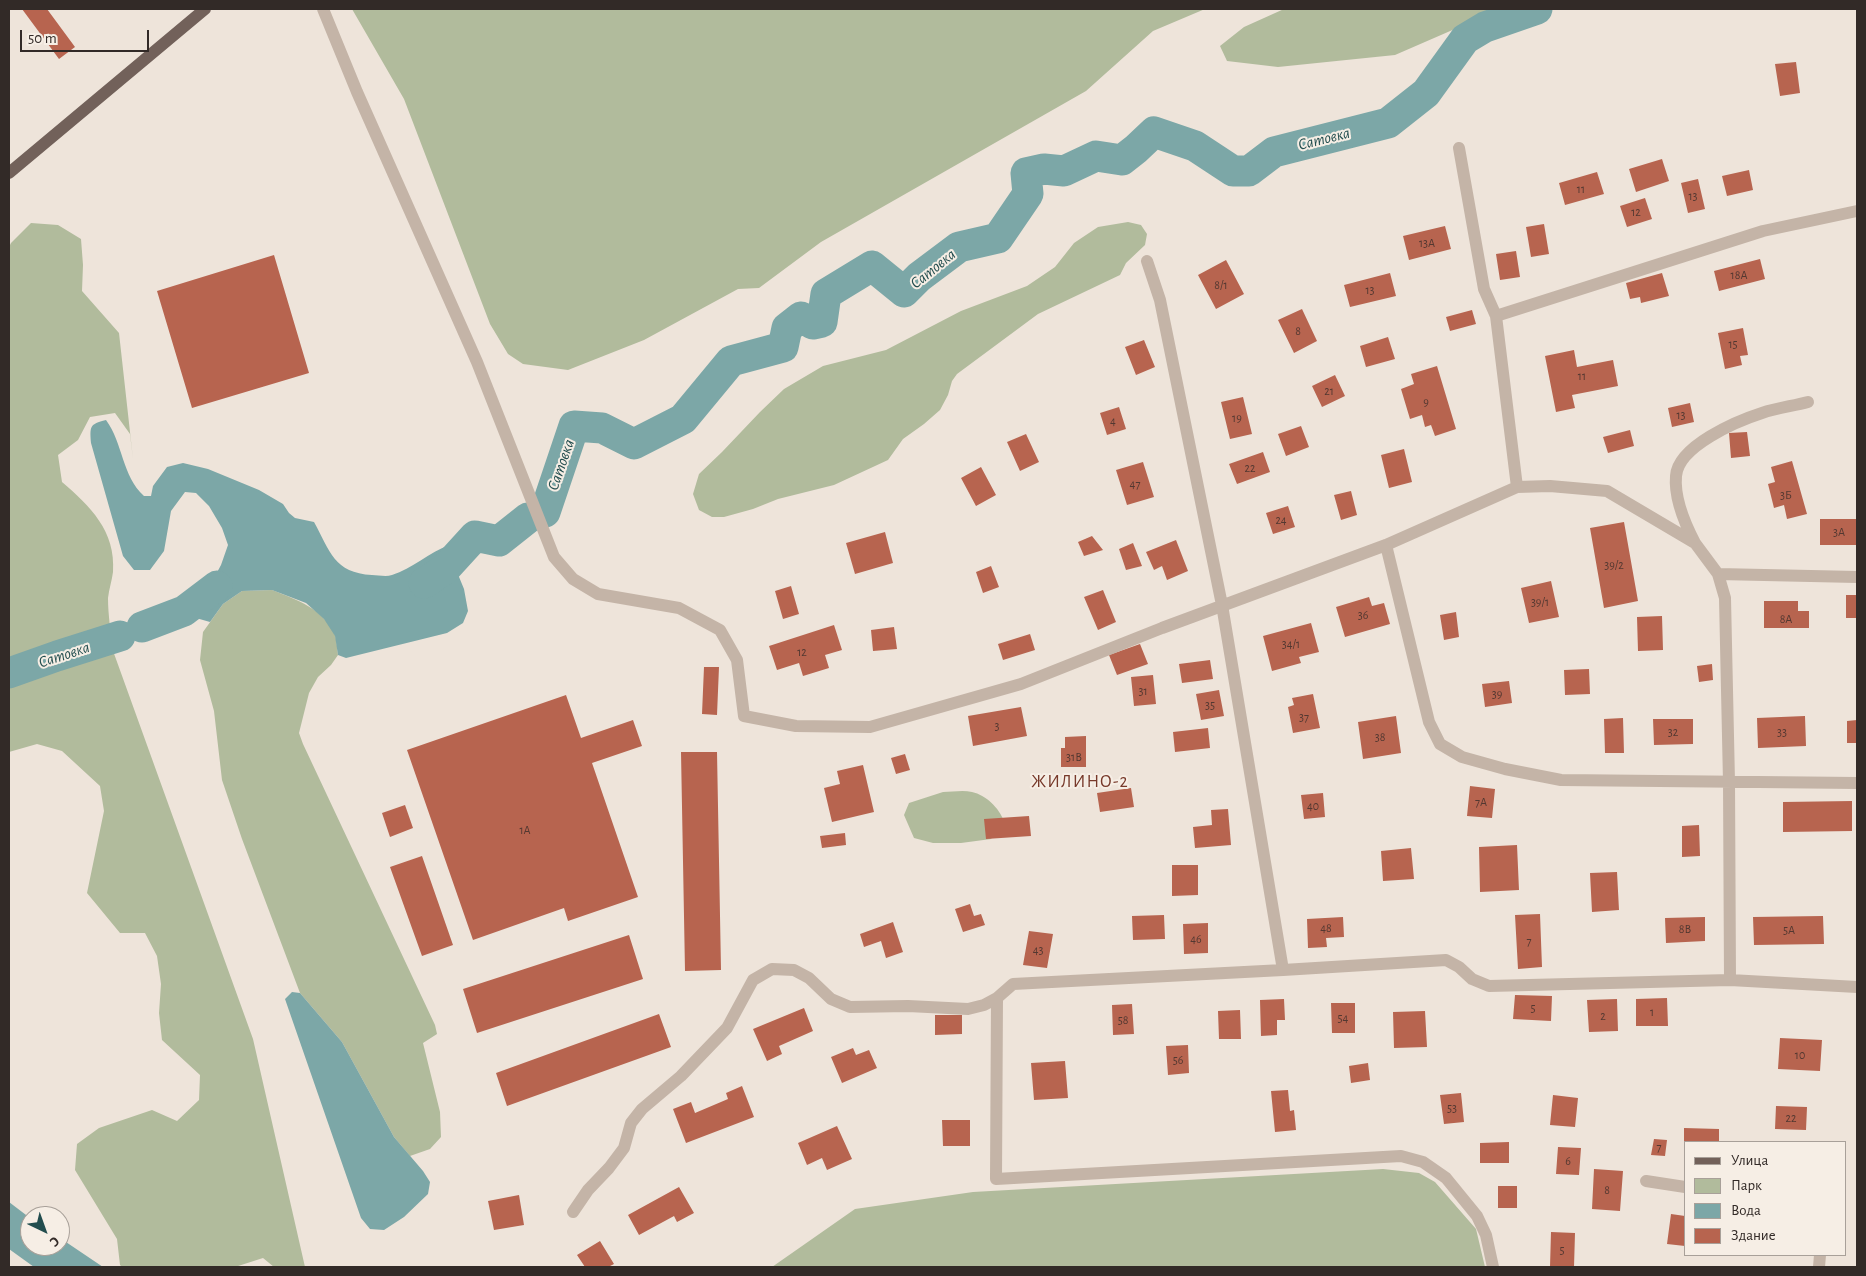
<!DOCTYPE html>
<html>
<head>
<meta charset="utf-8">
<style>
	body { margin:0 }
	#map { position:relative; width:1866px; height:1276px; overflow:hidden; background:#eee4da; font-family:"Alegreya Sans",sans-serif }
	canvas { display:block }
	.frame { position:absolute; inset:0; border:10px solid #322a27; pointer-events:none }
	.legend { position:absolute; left:1684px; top:1141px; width:162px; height:115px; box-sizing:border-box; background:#f6eee5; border:1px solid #a8a099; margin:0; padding:6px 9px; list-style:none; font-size:15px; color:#322a27 }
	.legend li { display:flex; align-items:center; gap:10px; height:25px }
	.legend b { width:25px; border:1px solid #a8a099 }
	.north { position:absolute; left:20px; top:1206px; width:50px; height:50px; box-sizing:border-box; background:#f6eee5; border:1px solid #a8a099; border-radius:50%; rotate:138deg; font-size:14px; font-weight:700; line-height:20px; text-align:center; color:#322a27 }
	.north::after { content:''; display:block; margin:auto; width:18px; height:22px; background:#224d4e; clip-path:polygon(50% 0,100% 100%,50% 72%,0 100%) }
	.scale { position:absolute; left:20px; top:30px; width:129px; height:22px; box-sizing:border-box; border:2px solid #322a27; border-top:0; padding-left:6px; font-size:15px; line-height:18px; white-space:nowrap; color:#322a27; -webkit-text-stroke:4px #f6eee5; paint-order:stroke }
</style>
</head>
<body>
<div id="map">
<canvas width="1866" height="1276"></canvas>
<div class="frame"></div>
<ul class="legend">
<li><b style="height:6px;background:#72615a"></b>Улица</li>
<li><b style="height:14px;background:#b1bb9c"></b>Парк</li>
<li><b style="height:14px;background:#7ca7a7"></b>Вода</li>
<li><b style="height:14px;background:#b7644f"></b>Здание</li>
</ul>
<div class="north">С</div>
<div class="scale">50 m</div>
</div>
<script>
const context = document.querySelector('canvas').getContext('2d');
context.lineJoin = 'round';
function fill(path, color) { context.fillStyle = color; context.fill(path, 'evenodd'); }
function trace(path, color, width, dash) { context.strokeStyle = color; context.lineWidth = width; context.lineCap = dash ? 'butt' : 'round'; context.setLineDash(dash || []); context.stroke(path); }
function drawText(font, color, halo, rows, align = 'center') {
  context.font = font + ' "Alegreya Sans",sans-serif'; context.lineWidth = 4; context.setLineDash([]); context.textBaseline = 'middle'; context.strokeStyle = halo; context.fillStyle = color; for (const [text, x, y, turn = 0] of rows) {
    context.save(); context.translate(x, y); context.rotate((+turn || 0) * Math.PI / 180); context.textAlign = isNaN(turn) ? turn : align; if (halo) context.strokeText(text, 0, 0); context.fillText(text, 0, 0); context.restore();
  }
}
const green = new Path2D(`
	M352,9H1205L1153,31L1086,91L821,242L759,288L738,289L644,340L568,370L523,364L508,354L490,324L404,99Z
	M1284,9H1515L1464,25L1395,55L1278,67L1227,61L1220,46L1244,27Z
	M1128,222L1141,225L1147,234L1145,245L1126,263L1120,275L1038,314L957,374L952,381L948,395L940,410L924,424L903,439L888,460L834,485L778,499L753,509L724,517H712L699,510L693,494L699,474L722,452L760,412L784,389L823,366L886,350L961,311L1027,286L1055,267L1074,243L1098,227Z
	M31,223L58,225L81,239L83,265L82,291L119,333L133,459L130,434L115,413L90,417L78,440L58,455L62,482C90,506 116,531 113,572C112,580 109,589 108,598C108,615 111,632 112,648L253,1039L305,1267H274L263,1258L235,1267H122L120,1265L117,1239L75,1170L77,1144L99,1128L152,1110L177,1121L199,1100L200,1075L162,1040L159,1013L161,984L157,956L145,933H120L87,893L104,811L100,786L62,751L37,744L9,752V247L11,243Z
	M272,590C297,600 323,608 335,635C337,641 337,649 338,655L331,665L318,677L309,693L299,733L303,744L435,1025L437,1034L423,1043L440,1112L441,1137L430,1149L410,1156L394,1137L342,1042L300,993L242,839L222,780L214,711L200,660L203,632L223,604L242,591Z
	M943,792C952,792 963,790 972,792C986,795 999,808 1004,821L991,839L961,843H933L914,838L904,815L909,803Z
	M1383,1169L1419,1173L1435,1182L1476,1229L1485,1267H772L855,1209L973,1192Z`);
const water = new Path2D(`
	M106,420C123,443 122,476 144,496H151L153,486L167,467L183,463L208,469L259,490L283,504L289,513L295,518L314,522C330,551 334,573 372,575C378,575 386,577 392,575C412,569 429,552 450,545L455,548L457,572L464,589L468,611L463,623L447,633L346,658L338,655L335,636L324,619L306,603L272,590L242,591L223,604L210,622L196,618L184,611L189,598L214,578L221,565L228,545L222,528L209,506L196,493L185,492L171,511L164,551L150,570H134L123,556L91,443C90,427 89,424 106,420Z
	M292,992L300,993L342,1042L394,1137L423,1171L430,1182L428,1194L404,1217L384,1230L370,1229L361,1218L285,999Z
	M9,1202L30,1218V1246H60V1238L103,1267H34L9,1249Z`);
const river = new Path2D(`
	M545,512L574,426L602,428L634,444L683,419L731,361L783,347L787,328L801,317L813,324L822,322L826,294L872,266L904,292L919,277L959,247L998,238L1028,194L1026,173L1044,169L1064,171L1096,156L1122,160L1136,149L1154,132L1195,146L1233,171H1249L1274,152L1388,123L1426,93L1465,39L1485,27L1537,9
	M424,583L444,570L475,536L499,541L528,518
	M142,627L184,611L217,586
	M9,673L57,656L120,636`);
const building = new Path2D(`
	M22,9H47L75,47L59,59Z
	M1796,62L1800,93L1780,96L1775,64Z
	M1662,159L1669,181L1636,192L1629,169Z
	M1749,170L1753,190L1727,196L1722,176Z
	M1597,172L1604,194L1565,205L1559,183Z
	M1698,179L1705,209L1688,213L1681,183Z
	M1645,198L1652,219L1627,227L1620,206Z
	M1544,224L1549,254L1531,257L1526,227Z
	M1445,226L1451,249L1409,260L1403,236Z
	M1516,251L1520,277L1500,280L1496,254Z
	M274,255L309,373L192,408L157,291Z
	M1760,259L1765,279L1719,291L1714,271Z
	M1226,260L1244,294L1216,309L1198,275Z
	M1390,273L1396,296L1350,307L1344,285Z
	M1662,273L1669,296L1641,303L1640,297L1630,299L1626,283Z
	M1302,309L1317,341L1294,353L1278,320Z
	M1472,310L1476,324L1450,331L1446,317Z
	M1743,328L1748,355L1740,356L1742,365L1725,369L1718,333Z
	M1388,337L1395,359L1366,367L1360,346Z
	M1144,340L1155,367L1136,375L1125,347Z
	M1574,350L1577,367L1613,360L1618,386L1572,395L1575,408L1556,412L1545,356Z
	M1437,366L1456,429L1435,436L1431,425L1425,427L1422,415L1410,419L1401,389L1414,384L1411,374Z
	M1335,375L1345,396L1322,407L1312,386Z
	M1243,397L1252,434L1230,439L1221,402Z
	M1690,403L1694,422L1672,427L1668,408Z
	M1119,407L1126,429L1107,435L1100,413Z
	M1301,426L1309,447L1286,456L1278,434Z
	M1630,430L1634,446L1608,453L1603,437Z
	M1747,432L1750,456L1731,458L1729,433Z
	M1026,434L1039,462L1020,471L1007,442Z
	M1404,449L1412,482L1389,488L1381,455Z
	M1263,452L1270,472L1237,484L1229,464Z
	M1792,461L1807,514L1787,519L1784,505L1774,508L1768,484L1775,482L1771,467Z
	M1143,462L1154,497L1127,505L1116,470Z
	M981,467L996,495L976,506L961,478Z
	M1351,491L1357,515L1341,520L1334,495Z
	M1288,506L1295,527L1273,534L1266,513Z
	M1820,519H1857V545H1820Z
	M1624,522L1638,601L1604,608L1590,528Z
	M885,532L893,563L855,574L846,543Z
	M1092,536L1103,550L1084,556L1078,542Z
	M1176,540L1188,571L1167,580L1162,566L1154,570L1146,552Z
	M1133,543L1142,566L1126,570L1119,549Z
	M991,566L999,587L983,593L976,572Z
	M1551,581L1559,617L1529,623L1521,588Z
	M791,586L799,614L783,619L775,591Z
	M1103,590L1116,622L1098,630L1084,597Z
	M1846,595H1857V618H1846Z
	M1369,597L1372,606L1384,603L1390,624L1345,637L1336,607Z
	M1764,601H1798V611H1809V628H1764Z
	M1456,612L1459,637L1444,640L1440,615Z
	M1662,616L1663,650L1638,651L1637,617Z
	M1311,623L1319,652L1299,657L1301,663L1272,671L1263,636Z
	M834,625L842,650L825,655L829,668L803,676L799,663L777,670L769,646Z
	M894,627L897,649L873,651L871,630Z
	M1030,634L1035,650L1003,660L998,644Z
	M1140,644L1148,664L1117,675L1109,655Z
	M1210,660L1213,679L1182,683L1179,664Z
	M1712,664L1713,680L1699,682L1697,666Z
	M704,667H719L717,715L702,714Z
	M1589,669L1590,694L1565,695L1564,670Z
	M1153,675L1156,704L1134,706L1131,677Z
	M1509,681L1512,703L1485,707L1482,684Z
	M1219,690L1224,716L1201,720L1196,694Z
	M1313,694L1320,728L1293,733L1288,707L1294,705L1292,698Z
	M566,695L581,738L633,720L642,746L592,763L638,897L568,921L564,908L473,940L407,750Z
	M1021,707L1027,736L973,746L968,716Z
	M1396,716L1401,753L1363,759L1358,722Z
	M1805,716L1806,746L1758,748L1757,718Z
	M1623,718L1624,753H1605L1604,719Z
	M1653,719H1693V744L1654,745Z
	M1857,720V743H1847V721Z
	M1208,728L1210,748L1175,752L1173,732Z
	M1086,736V767H1061V748H1065V737Z
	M681,752H717L721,970L685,971Z
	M905,754L910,770L896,774L891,758Z
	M863,765L874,812L832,822L824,788L840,784L837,771Z
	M1470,786L1495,789L1492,818L1467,816Z
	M1131,788L1134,807L1100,812L1097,793Z
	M1323,793L1325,817L1304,819L1301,795Z
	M1852,801V831L1783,832V802Z
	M405,805L413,828L390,837L382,813Z
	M1228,809L1231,845L1195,848L1193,827L1212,825L1211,810Z
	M1029,816L1031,836L986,839L984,819Z
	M1699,825L1700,856L1682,857V826Z
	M845,833L846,845L822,848L820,836Z
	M1517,845L1519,890L1480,892L1479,847Z
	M1411,848L1414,879L1383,881L1381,851Z
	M422,856L453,945L422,956L390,867Z
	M1172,865H1198V895L1172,896Z
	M1617,872L1619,910L1592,912L1590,873Z
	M970,904L974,916L981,914L985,925L963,932L955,909Z
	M1540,914L1542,967L1518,969L1515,915Z
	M1164,915L1165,939L1133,940L1132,916Z
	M1823,916L1824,944L1754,945L1753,917Z
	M1343,917L1344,937L1326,938L1327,947L1308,948L1307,919Z
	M1705,917V941L1666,943L1665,918Z
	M893,922L903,952L886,958L881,941L864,947L860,934Z
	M1208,923V953L1184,954L1183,924Z
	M1029,931L1053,934L1047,968L1023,965Z
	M629,935L643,979L477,1033L463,989Z
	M1515,995L1552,996L1551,1021L1513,1019Z
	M1667,998L1668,1026H1636V999Z
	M1284,999L1285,1020H1277V1035L1261,1036L1260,1000Z
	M1617,999L1618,1031L1589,1032L1587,1000Z
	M1331,1003H1355V1033H1332Z
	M1132,1004L1134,1034L1113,1035L1112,1005Z
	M804,1008L813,1031L779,1046L782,1054L767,1061L753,1029Z
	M1240,1010L1241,1039H1219L1218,1011Z
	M1425,1011L1427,1047L1394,1048L1393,1012Z
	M659,1014L671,1047L507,1106L496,1073Z
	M935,1015H962V1034L935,1035Z
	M1780,1038L1822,1040L1820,1071L1778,1069Z
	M1188,1045L1189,1073L1168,1075L1166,1046Z
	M853,1048L856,1055L869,1050L877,1068L842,1083L831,1057Z
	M1065,1061L1068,1098L1034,1100L1031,1063Z
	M1368,1063L1370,1080L1351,1083L1349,1066Z
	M742,1086L754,1117L686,1143L673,1109L691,1102L695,1113L728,1099L726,1093Z
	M1288,1090L1290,1111L1294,1110L1296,1130L1275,1132L1271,1091Z
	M1461,1093L1464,1122L1444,1124L1440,1095Z
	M1553,1095L1578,1098L1575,1127L1550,1125Z
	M1776,1106L1807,1107L1806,1130L1775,1129Z
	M942,1120H970V1146H943Z
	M837,1126L852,1159L827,1170L822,1158L807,1165L798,1143Z
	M1684,1128L1719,1129V1142H1684Z
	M1654,1139L1667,1140L1665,1156L1651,1155Z
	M1509,1142V1163H1480V1143Z
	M1558,1147L1581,1148L1579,1175L1556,1174Z
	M1594,1169L1623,1171L1620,1211L1592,1209Z
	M1498,1186H1517V1208H1498Z
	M679,1187L694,1213L677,1222L674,1216L639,1235L628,1215Z
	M519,1195L524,1225L494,1230L488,1201Z
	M1671,1214L1685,1216V1246L1667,1244Z
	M1551,1232L1575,1233L1574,1267H1550Z
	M600,1241L614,1264L608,1267H585L577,1255Z`);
const street = new Path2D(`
	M323,9L357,92L477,362L554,557L573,579L598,594L679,608L720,630L737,660L744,716L796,726L870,727L1021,684L1162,628L1386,545L1517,487
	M1459,148L1484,289L1496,316L1517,487L1550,486L1607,491L1695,543L1718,574L1725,598L1729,782L1730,980
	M1147,261L1160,300L1222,605L1283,970L1446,960L1459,967L1472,979L1489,986L1730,980L1857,987
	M1496,316L1763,231L1857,211
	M1695,543C1685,524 1674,499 1676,476C1678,446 1737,421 1762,413C1777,408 1793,406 1808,402
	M1386,545L1429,722L1440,744L1462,757L1505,769L1561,780L1857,783
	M1718,574L1857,577
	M997,998L996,1179L1401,1156L1423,1162L1446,1178L1477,1216L1486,1235L1493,1267
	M1646,1181L1685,1187
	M573,1212L588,1190L609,1168L624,1148L631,1123L642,1109L681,1076L727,1028L753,980L772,969L794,970L809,978L831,999L850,1007L908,1006L968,1009L984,1005L997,998L1013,984L1283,970
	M1819,1267L1820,1255`);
const primary = new Path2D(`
	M9,173L205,9`);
const numberNames = [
	["11",1581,189],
	["13",1693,196],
	["12",1636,212],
	["13А",1427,243],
	["18А",1739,275],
	["8/1",1221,285],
	["13",1370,290],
	["8",1298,331],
	["15",1733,344],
	["11",1582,376],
	["21",1329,391],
	["9",1426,402],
	["13",1681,415],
	["19",1237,418],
	["4",1113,421],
	["22",1250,468],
	["47",1135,484],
	["3Б",1786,495],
	["24",1281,520],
	["3А",1839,532],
	["39/2",1614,565],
	["39/1",1540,602],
	["36",1363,615],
	["8А",1786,619],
	["34/1",1291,644],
	["12",802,652],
	["31",1143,691],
	["39",1497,694],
	["35",1210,705],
	["37",1304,717],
	["3",997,726],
	["32",1673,732],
	["33",1782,732],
	["38",1380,737],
	["31В",1074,757],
	["7А",1481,802],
	["40",1313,806],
	["1А",525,830],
	["48",1326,928],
	["8В",1685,929],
	["5А",1789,930],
	["46",1196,939],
	["7",1529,941],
	["43",1038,950],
	["5",1533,1008],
	["1",1652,1012],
	["2",1603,1016],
	["54",1343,1018],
	["58",1123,1020],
	["10",1800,1055],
	["56",1178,1060],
	["53",1452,1108],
	["22",1791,1118],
	["7",1659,1147],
	["6",1568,1161],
	["8",1607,1190],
	["5",1562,1250]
];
const waterNames = [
	["Сатовка",1324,139,-14],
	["Сатовка",933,269,-39],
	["Сатовка",561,465,-71],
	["Сатовка",64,655,-18]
];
const quarterNames = [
	["ЖИЛИНО-2",1080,782]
];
fill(green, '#b1bb9c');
fill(water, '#7ca7a7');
trace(river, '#7ca7a7', 31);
fill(building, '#b7644f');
trace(street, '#c4b4a7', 12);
trace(primary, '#72615a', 12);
drawText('12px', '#533831', null, numberNames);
drawText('italic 16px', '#224d4e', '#f6eee5', waterNames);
context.letterSpacing = '1px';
drawText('18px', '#77392a', '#f6eee5', quarterNames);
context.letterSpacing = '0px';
</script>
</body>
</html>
